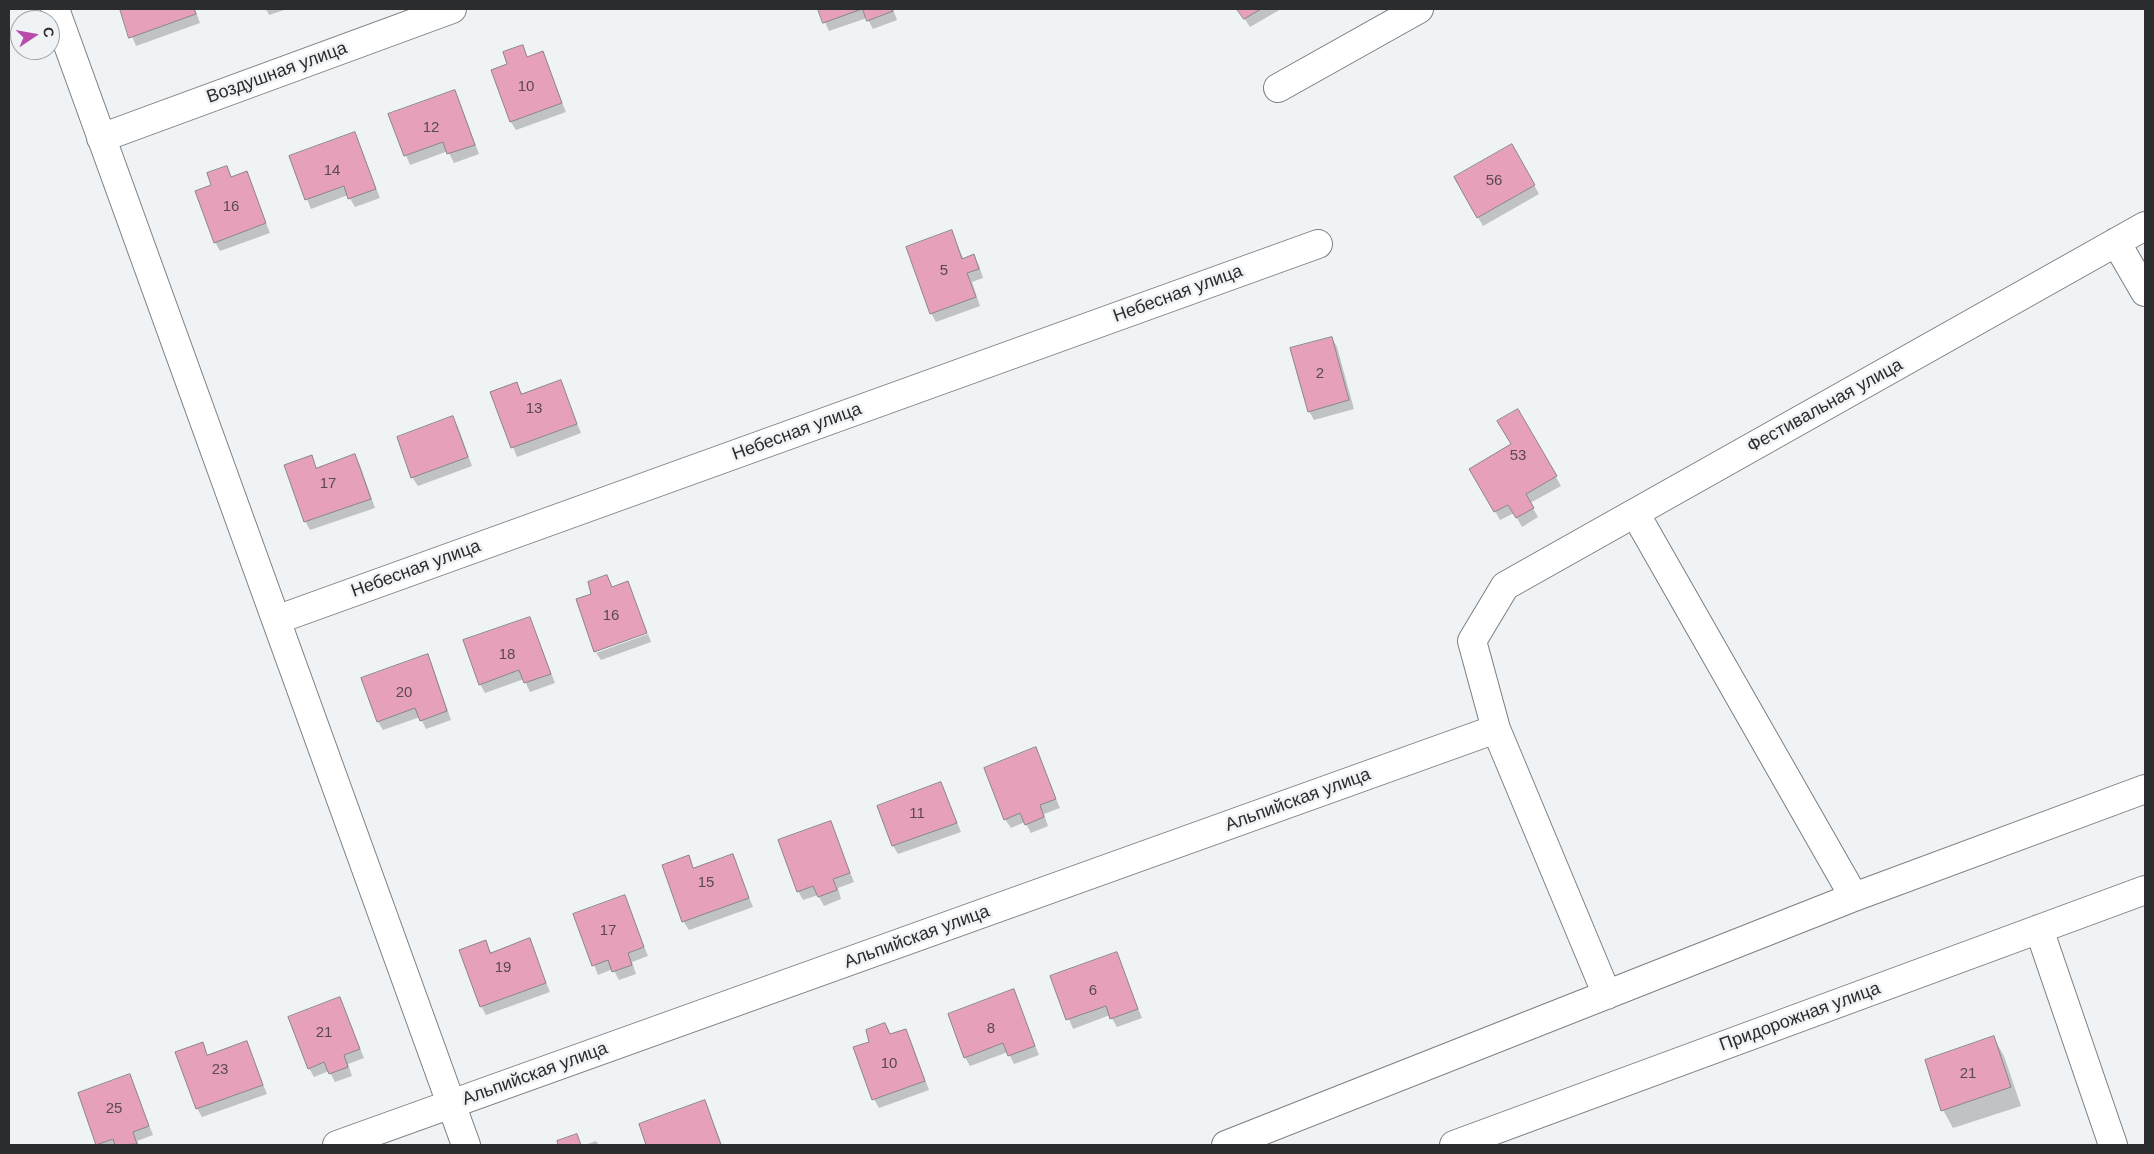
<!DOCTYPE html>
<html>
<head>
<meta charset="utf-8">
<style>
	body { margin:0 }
	#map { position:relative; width:2154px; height:1154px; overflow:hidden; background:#f0f3f5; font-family:Helvetica,sans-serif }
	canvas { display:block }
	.frame { position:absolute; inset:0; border:10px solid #2b2c2d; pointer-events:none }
	.north { position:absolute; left:10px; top:10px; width:50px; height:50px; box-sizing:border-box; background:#f0f3f5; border:1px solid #a1a3a5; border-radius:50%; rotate:78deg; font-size:14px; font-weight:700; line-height:20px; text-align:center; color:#2b2c2d }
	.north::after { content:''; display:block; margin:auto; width:18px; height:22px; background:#b94cab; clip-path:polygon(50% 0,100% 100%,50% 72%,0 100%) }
</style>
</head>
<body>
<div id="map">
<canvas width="2154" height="1154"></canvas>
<div class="frame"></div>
<div class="north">С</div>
</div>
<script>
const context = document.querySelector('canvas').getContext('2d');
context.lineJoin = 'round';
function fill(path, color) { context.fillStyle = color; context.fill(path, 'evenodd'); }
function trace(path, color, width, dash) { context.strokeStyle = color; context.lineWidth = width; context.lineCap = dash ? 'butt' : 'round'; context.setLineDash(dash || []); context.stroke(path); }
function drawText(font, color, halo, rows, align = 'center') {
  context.font = font + ' Helvetica,sans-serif'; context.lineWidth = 5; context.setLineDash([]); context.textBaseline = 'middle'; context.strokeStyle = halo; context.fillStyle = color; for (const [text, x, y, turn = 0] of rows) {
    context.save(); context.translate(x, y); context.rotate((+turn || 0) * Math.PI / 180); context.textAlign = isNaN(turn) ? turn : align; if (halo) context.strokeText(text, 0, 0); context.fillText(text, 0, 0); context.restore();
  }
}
const shadow = new Path2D(`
	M121,9H195L200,23L136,46Z
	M266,9H287L269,15Z
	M819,9H893L897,20L873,29L867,18L829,31Z
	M1238,9H1281L1250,27Z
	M522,47L528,58L542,53L566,112L516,130L511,122L509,65Z
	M454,91L459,100L479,154L454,163L448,151L410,165L390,115Z
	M355,134L380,198L355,207L348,195L311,209L290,157Z
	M1512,146L1539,194L1483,226L1455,178Z
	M226,167L232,178L246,173L270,233L220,251L215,242L213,185Z
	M951,231L964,260L973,256L979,265L983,278L972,282L980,306L936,322L931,313Z
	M1332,338L1337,347L1354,409L1314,420L1309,411Z
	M560,381L581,433L517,457L491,392L516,383L523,395Z
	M1518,410L1561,486L1530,503L1538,517L1522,527L1514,513L1500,520L1471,469L1513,445Z
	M453,418L458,427L472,466L418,486L412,477Z
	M355,456L360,465L375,508L310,530L305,521L311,457L317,469Z
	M607,577L613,588L627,582L647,632L595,650Z
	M530,618L555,683L530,692L524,679L485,693L480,684Z
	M648,634L651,642L601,660L596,653Z
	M427,655L432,664L451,720L426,729L420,717L383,730L378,722Z
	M1035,749L1060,808L1044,814L1048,826L1031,833L1025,822L1011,828L1005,819Z
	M941,783L961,832L898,854L893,846Z
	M830,822L854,882L838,888L841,899L824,906L818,895L803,900L798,891Z
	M732,855L753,907L689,930L683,921L688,857L694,869Z
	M624,896L648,956L632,962L636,974L619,980L613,969L598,975L574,915Z
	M529,940L550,992L486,1015L481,1006L485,941L492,954Z
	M1116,954L1142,1018L1117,1027L1110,1015L1073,1029L1052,977Z
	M1013,991L1039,1055L1014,1064L1008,1052L970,1066L965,1057Z
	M340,999L364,1058L348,1064L352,1076L335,1082L329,1071L314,1077L309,1068Z
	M885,1024L891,1035L905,1030L910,1039L929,1090L879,1108L874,1099L871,1042Z
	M1994,1038L2004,1056L2021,1106L1953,1128L1943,1110Z
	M246,1042L267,1094L202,1117L197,1108L202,1044L208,1056Z
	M129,1075L153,1135L137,1141L139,1145H98L79,1093Z
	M705,1102L722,1145H648L640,1125Z
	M596,1141L599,1145H585Z`);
const building = new Path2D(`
	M120,9H194L196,14L129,38Z
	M818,9H862L823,23Z
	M863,9H892L893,11L867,21Z
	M1237,9H1261L1244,19Z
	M523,45L527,57L543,51L562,103L510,122L491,70L507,64L503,52Z
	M455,90L475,145L447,154L443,142L404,156L388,114Z
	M355,132L376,189L348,199L344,186L305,200L289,156Z
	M1512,144L1535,185L1477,218L1454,177Z
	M227,166L231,177L247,171L266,223L214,243L195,191L211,185L207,173Z
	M952,230L962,259L974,254L979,269L967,273L976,297L930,314L906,247Z
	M1332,337L1349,400L1308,412L1290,348Z
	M561,380L577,424L511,448L490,392L517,382L521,394Z
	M1518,409L1557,476L1526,494L1534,508L1516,518L1508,505L1494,512L1469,469L1511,444L1497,421Z
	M453,416L468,457L411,478L397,437Z
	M355,454L371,499L304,522L284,465L312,455L316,468Z
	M607,575L612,587L628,581L647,633L594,652L576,599L591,594L588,582Z
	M530,617L551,674L524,683L519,670L479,685L463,640Z
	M428,654L447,711L420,721L415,708L377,722L361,678Z
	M1036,747L1056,799L1040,805L1044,817L1025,825L1020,813L1004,820L984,768Z
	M941,782L957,823L892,846L877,806Z
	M831,821L850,873L833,879L837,890L818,897L813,886L797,892L778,840Z
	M733,854L749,898L682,922L662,865L689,855L693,868Z
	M625,895L644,947L628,953L632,965L612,972L608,960L592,966L573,914Z
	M530,938L546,983L480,1007L459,950L486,940L490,953Z
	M1117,952L1138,1009L1110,1019L1106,1006L1066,1020L1050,976Z
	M1014,989L1035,1046L1008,1056L1003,1043L964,1058L948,1014Z
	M340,997L360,1049L344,1055L348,1067L329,1074L324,1062L308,1069L288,1017Z
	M885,1023L890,1034L906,1029L925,1081L872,1100L853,1047L869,1042L866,1030Z
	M1994,1036L2011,1087L1941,1111L1925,1060Z
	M247,1041L263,1085L196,1109L175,1052L203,1042L207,1055Z
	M130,1074L149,1126L133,1132L137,1144L115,1145L113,1139L96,1145L78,1093Z
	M705,1100L721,1145H646L639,1124Z
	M577,1134L581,1145H558L557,1141Z`);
const minor = new Path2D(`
	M55,9L466,1145
	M1278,88L1419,9
	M101,138L452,9
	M2116,242L2145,292
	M1635,513L1854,897
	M276,620L1318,244
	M2039,929L2113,1145
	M1607,995L1496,729L1472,641L1505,586L2145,226
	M337,1145L1496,729
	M1226,1145L1854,897L2145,789
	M1454,1145L2145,890`);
const numberNames = [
	["10",526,87],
	["12",431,128],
	["14",332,171],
	["56",1494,181],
	["16",231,207],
	["5",944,271],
	["2",1320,374],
	["13",534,409],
	["53",1518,456],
	["17",328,484],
	["16",611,616],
	["18",507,655],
	["20",404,693],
	["11",917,814],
	["15",706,883],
	["17",608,931],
	["19",503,968],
	["6",1093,991],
	["8",991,1029],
	["21",324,1033],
	["10",889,1064],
	["23",220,1070],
	["21",1968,1074],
	["25",114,1109]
];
const streetNames = [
	["Воздушная улица",277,73,-20],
	["Небесная улица",1178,294,-20],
	["Фестивальная улица",1825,406,-29],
	["Небесная улица",797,432,-20],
	["Небесная улица",416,569,-20],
	["Альпийская улица",1298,800,-20],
	["Альпийская улица",917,937,-20],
	["Придорожная улица",1800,1017,-20],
	["Альпийская улица",535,1074,-20]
];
fill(shadow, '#0003');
fill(building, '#e7a0ba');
trace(building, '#898586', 1);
trace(minor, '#7c7e80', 30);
trace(minor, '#fff', 28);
drawText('15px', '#5a4950', null, numberNames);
drawText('18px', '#2b2c2d', '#f0f3f5', streetNames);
</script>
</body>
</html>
